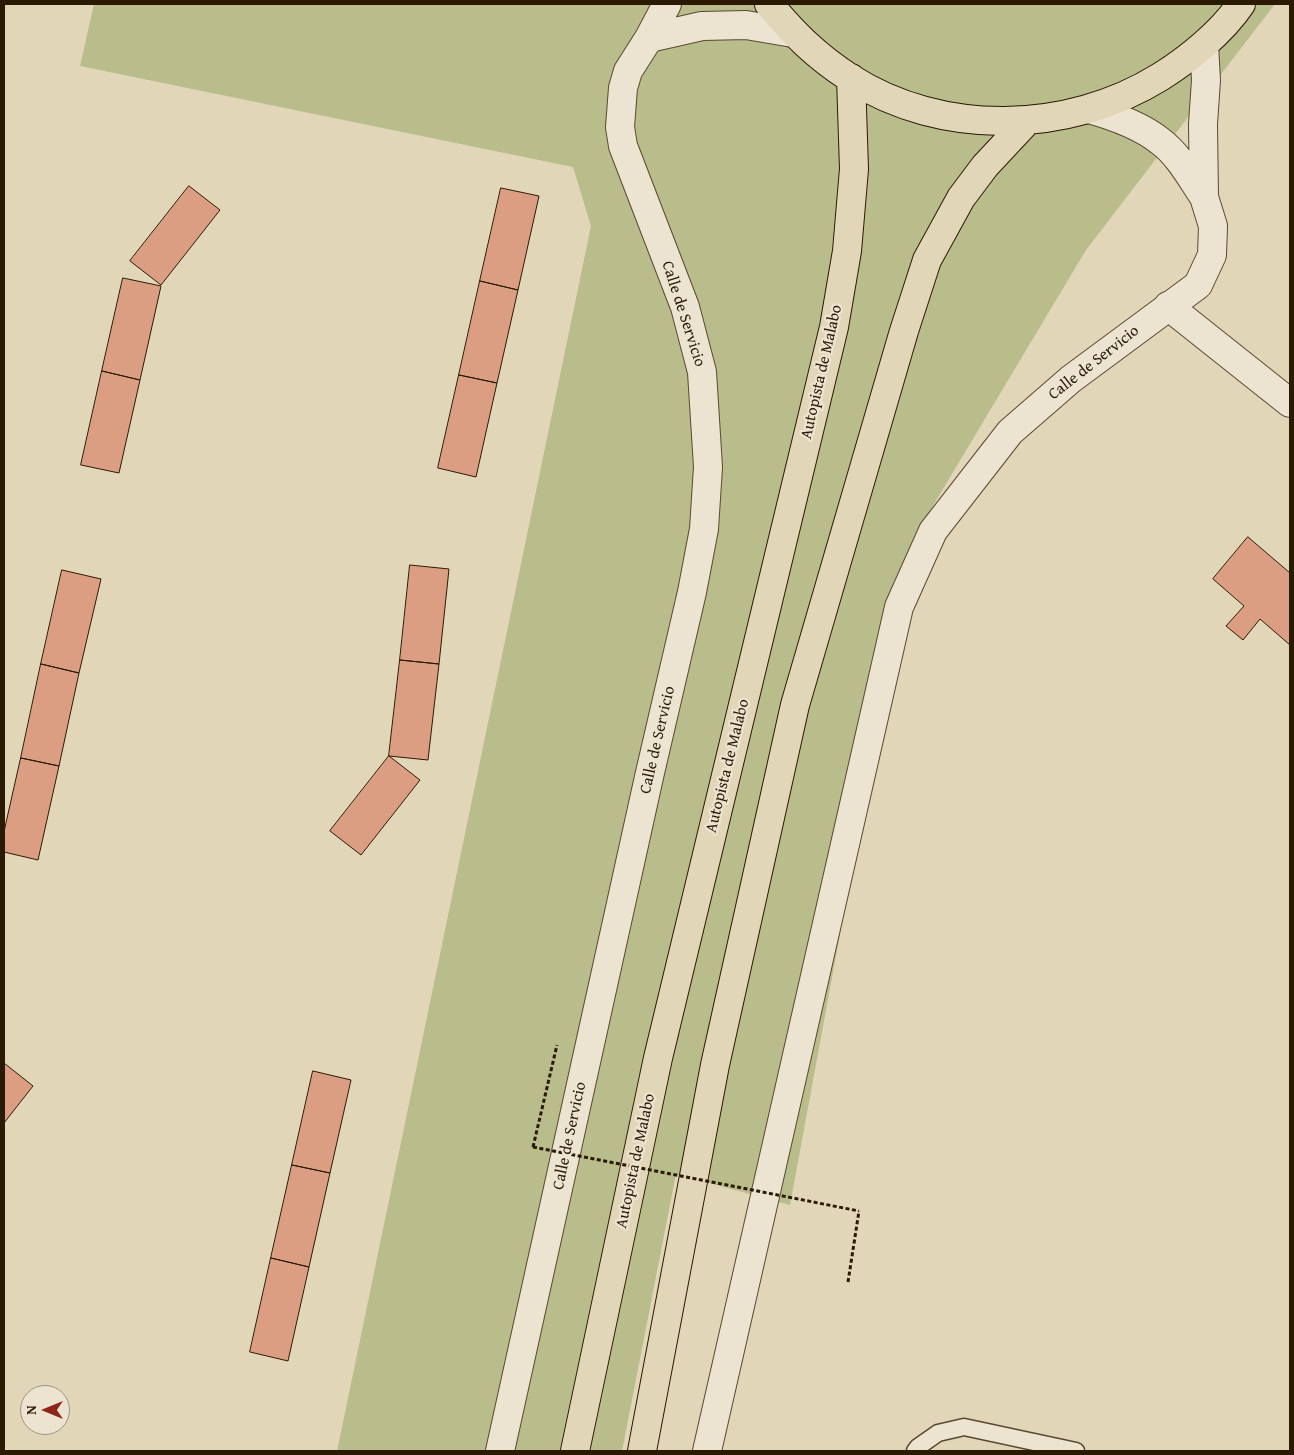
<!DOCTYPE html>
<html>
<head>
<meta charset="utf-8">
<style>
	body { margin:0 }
	#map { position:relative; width:1294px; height:1455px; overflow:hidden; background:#e2d6b8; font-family:"Gentium Book Plus",serif }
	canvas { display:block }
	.frame { position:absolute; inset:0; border:5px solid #2b1a03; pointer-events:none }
	.north { position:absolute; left:20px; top:1385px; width:50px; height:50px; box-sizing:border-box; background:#ece4d1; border:1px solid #9f937f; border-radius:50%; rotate:270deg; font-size:14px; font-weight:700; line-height:20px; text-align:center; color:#2b1a03 }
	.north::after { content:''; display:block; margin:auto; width:18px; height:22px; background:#8f2418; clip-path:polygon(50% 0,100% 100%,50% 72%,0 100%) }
</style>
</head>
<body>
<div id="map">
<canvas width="1294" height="1455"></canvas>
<div class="frame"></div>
<div class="north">N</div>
</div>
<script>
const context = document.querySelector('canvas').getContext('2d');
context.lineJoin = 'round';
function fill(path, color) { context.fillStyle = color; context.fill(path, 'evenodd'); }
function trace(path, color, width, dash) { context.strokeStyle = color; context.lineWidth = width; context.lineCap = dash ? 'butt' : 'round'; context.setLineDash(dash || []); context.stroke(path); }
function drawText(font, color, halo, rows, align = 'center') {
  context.font = font + ' "Gentium Book Plus",serif'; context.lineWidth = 4.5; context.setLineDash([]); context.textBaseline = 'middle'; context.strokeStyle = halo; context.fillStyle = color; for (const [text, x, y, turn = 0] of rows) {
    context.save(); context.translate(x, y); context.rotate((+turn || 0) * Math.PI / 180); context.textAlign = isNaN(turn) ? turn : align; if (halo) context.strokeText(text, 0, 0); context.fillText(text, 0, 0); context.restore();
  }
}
const green = new Path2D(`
	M94,4H1275L1086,250L913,539L790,1205L676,1174L622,1451H337L591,226L573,167L80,66Z`);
const building = new Path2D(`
	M189,186L220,210L161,285L130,261Z
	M501,188L539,196L518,290L480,281Z
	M123,278L161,286L140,380L102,371Z
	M480,281L518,290L497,383L459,375Z
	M102,371L140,380L119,473L81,465Z
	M459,375L497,383L476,477L438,468Z
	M1248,537L1290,573V645L1260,619L1243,640L1226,626L1244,606L1213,579Z
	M410,565L449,569L439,664L400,660Z
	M62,570L101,579L79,673L41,664Z
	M400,660L439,664L428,760L389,756Z
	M41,664L79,673L59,766L21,758Z
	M389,756L420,780L361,855L330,831Z
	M21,758L59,766L38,860L4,852V832Z
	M4,1063L33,1086L4,1123Z
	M313,1071L351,1080L330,1173L292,1165Z
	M292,1165L330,1173L309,1267L271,1258Z
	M271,1258L309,1267L288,1361L250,1352Z`);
const path = new Path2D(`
	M533,1147L557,1045
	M848,1282L859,1211`);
const service = new Path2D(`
	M915,1451L918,1447L938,1433L964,1427L1076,1451`);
const minor = new Path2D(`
	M1168,306L1290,403`);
const tertiary = new Path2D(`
	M649,38L702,26L746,25L793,33
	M1089,109C1114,116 1140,125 1160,141C1179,155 1191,178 1204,197
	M500,1451L649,777L692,592L704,529L708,467L702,372L685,307L623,146L620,127L623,88L628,71L649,38L667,4
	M707,1451L899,607L933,531L1010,432L1071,379L1198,285L1212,255L1213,226L1204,197L1203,124L1206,80L1204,45`);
const trunk = new Path2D(`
	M769,4C794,34 816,56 850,78C942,137 1068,134 1160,77C1189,59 1222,32 1241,4
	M575,1451L658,1058L834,327L847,251L854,169L851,78
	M642,1451L715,1065L795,705L904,331L927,260L961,198L985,166L1028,120`);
const pathBridge = new Path2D(`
	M533,1147L859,1211`);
const streetNames = [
	["Calle de Servicio",683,314,72],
	["Calle de Servicio",1094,363,-38],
	["Autopista de Malabo",822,372,-77],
	["Calle de Servicio",658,740,-77],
	["Autopista de Malabo",728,766,-76],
	["Calle de Servicio",570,1136,-78],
	["Autopista de Malabo",636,1161,-78]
];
fill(green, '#b9bc8b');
fill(building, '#dc9e83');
trace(building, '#2b1a03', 1);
trace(service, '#594930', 19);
trace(minor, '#594930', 30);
trace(tertiary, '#594930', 30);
trace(trunk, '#2b1a03', 30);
trace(path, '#2b1a03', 3, [4, 2.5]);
trace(service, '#ece4d1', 16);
trace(minor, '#ece4d1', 28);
trace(tertiary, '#ece4d1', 28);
trace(trunk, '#e2d6b8', 28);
trace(pathBridge, '#2b1a03', 3, [4, 2.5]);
drawText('16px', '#2b1a03', '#ece4d1', streetNames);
</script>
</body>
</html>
